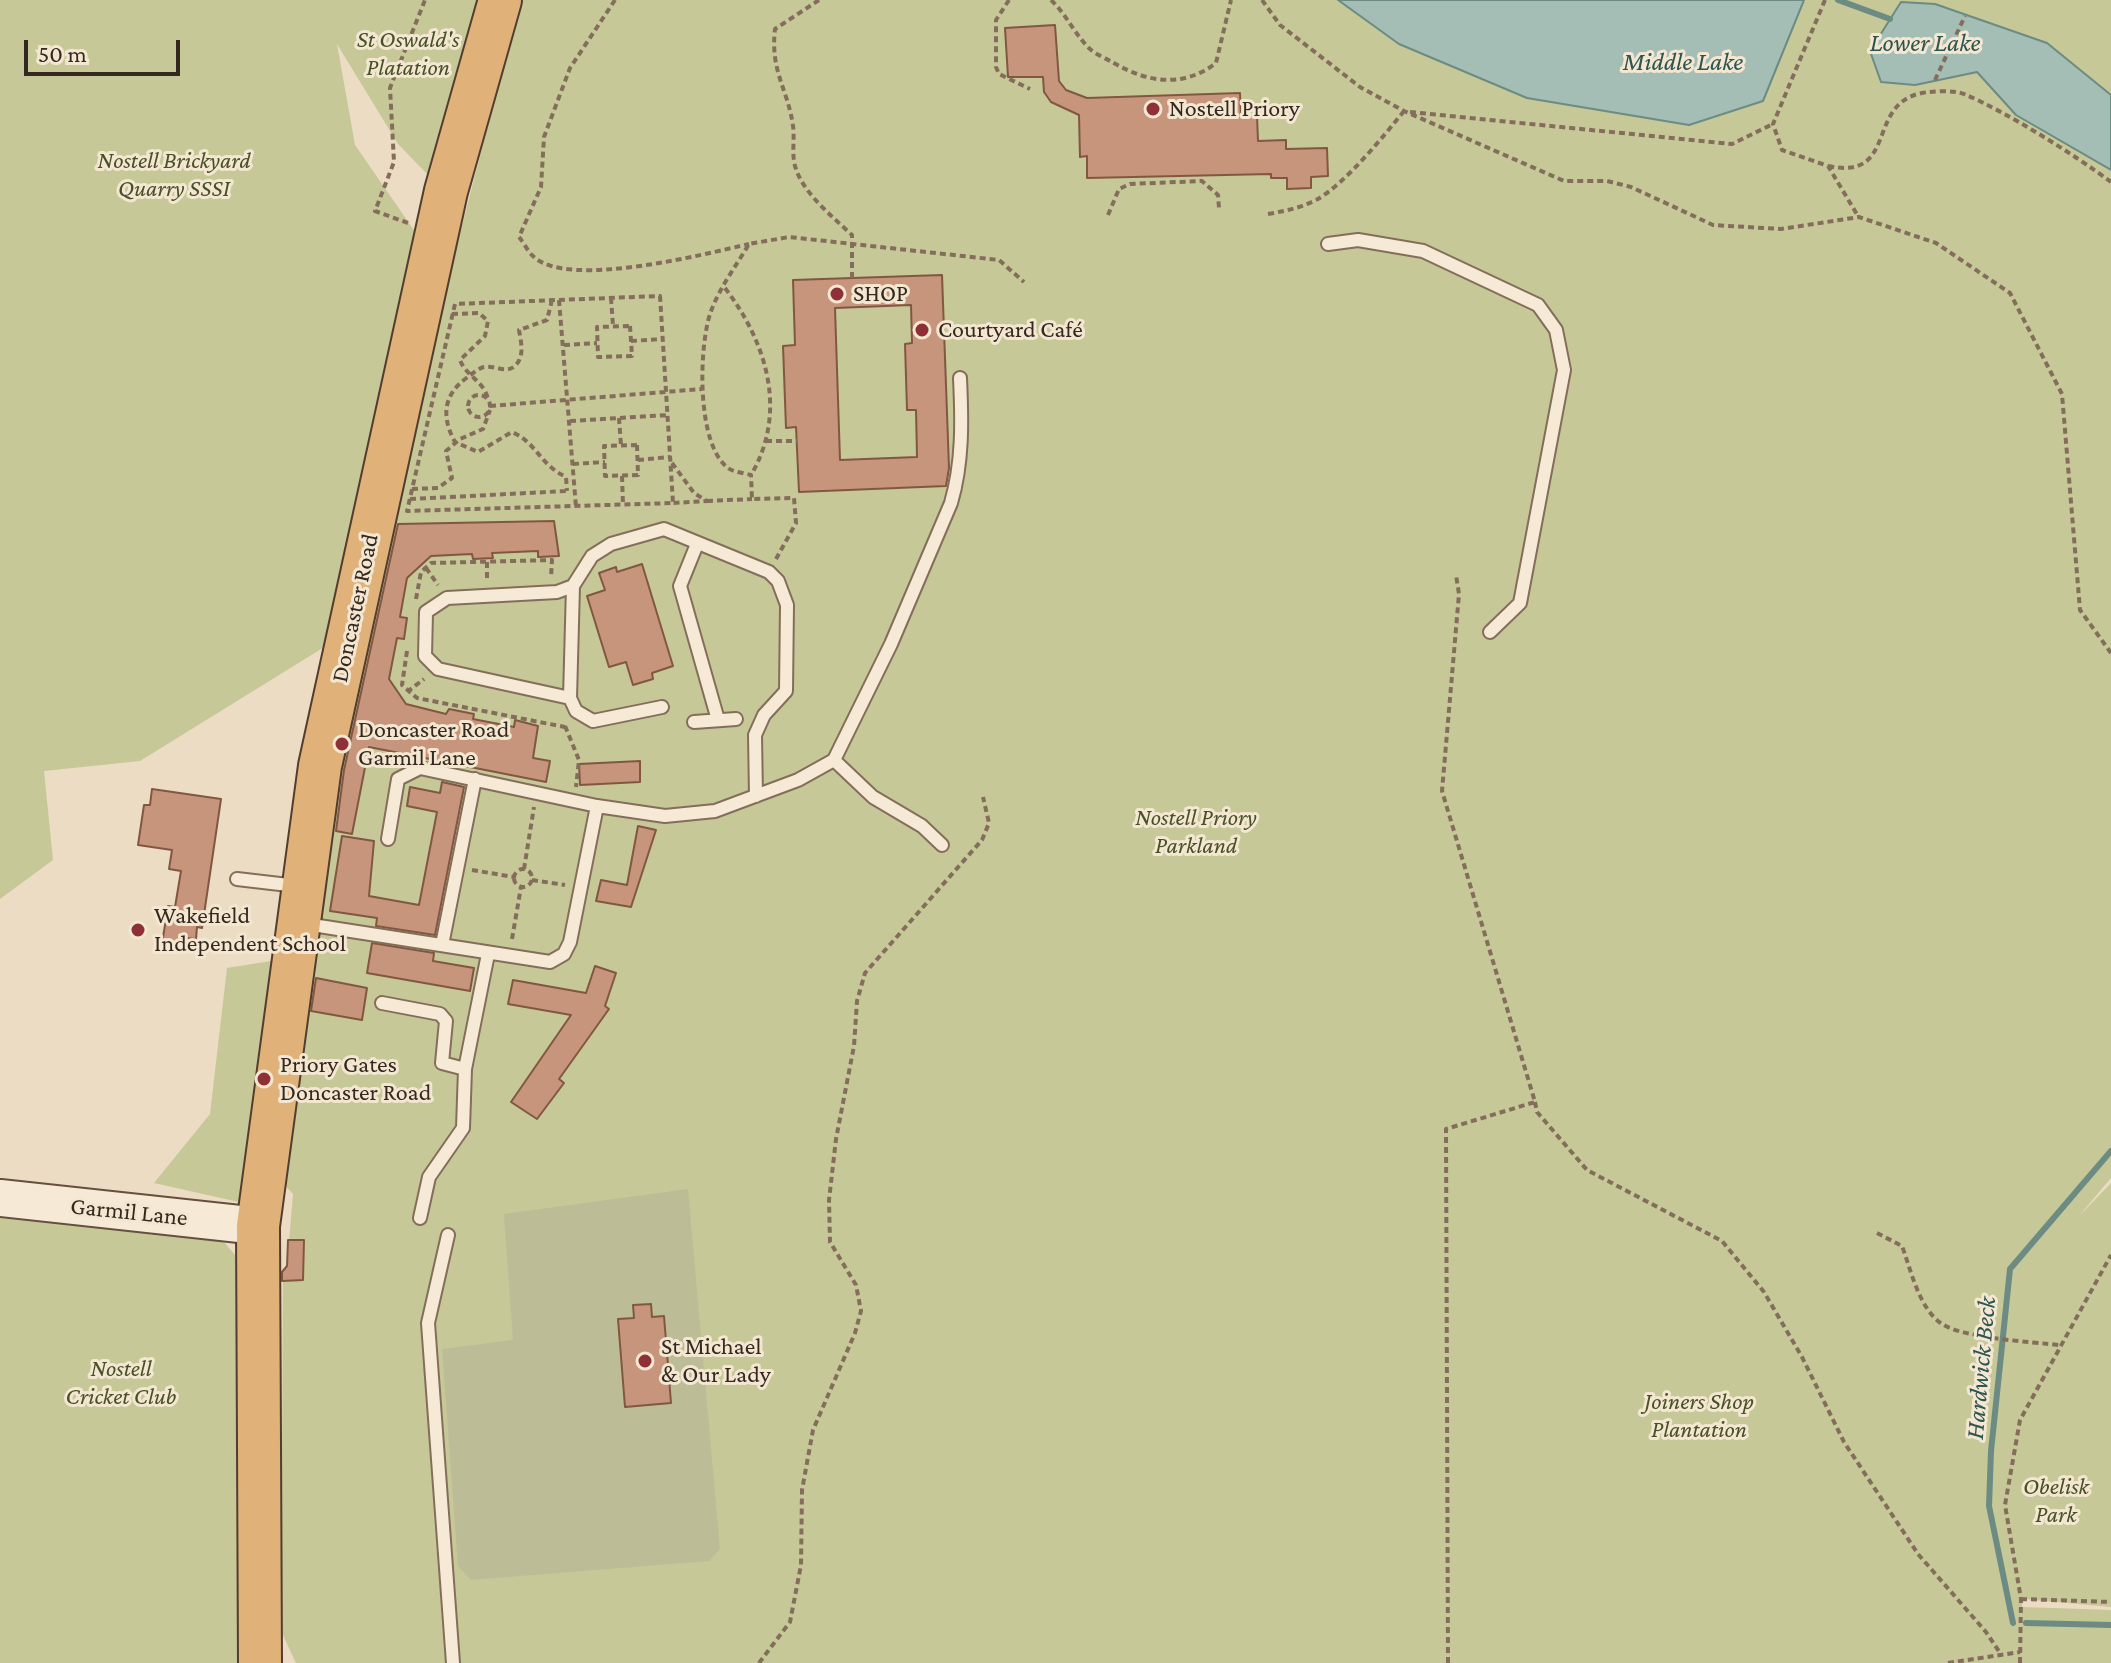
<!DOCTYPE html>
<html>
<head>
<meta charset="utf-8">
<style>
	body { margin:0 }
	#map { position:relative; width:2111px; height:1663px; overflow:hidden; background:#ebdcc3; font-family:"Crimson Pro",serif }
	canvas { display:block }
	.scale { position:absolute; left:24px; top:40px; width:156px; height:36px; box-sizing:border-box; border:4px solid #35281e; border-top:0; padding-left:10px; font-size:24px; line-height:28px; white-space:nowrap; color:#35281e; -webkit-text-stroke:6px #f3e7d2; paint-order:stroke }
</style>
</head>
<body>
<div id="map">
<canvas width="2111" height="1663"></canvas>
<div class="scale">50 m</div>
</div>
<script>
const context = document.querySelector('canvas').getContext('2d');
context.lineJoin = 'round';
function fill(path, color) { context.fillStyle = color; context.fill(path, 'evenodd'); }
function trace(path, color, width, dash) { context.strokeStyle = color; context.lineWidth = width; context.lineCap = dash ? 'butt' : 'round'; context.setLineDash(dash || []); context.stroke(path); }
function drawText(font, color, halo, rows, align = 'center') {
  context.font = font + ' "Crimson Pro",serif'; context.lineWidth = 6; context.setLineDash([]); context.textBaseline = 'middle'; context.strokeStyle = halo; context.fillStyle = color; for (const [text, x, y, turn = 0] of rows) {
    context.save(); context.translate(x, y); context.rotate((+turn || 0) * Math.PI / 180); context.textAlign = isNaN(turn) ? turn : align; if (halo) context.strokeText(text, 0, 0); context.fillText(text, 0, 0); context.restore();
  }
}
const green = new Path2D(`
	M0,0H479L430,177L398,144L337,44L355,145L418,236L326,646L140,761L44,771L53,860L0,899Z
	M520,0H2111V1178L2078,1217L2111,1183V1607L2023,1599L2022,1607L2111,1610V1663H296L281,1631L283,1271L287,1266L293,1194L282,1182L348,731L444,296Z
	M271,961L243,1203L154,1183L210,1114L227,968Z
	M0,1215L223,1241L242,1263L239,1663H0Z`);
const cemetery = new Path2D(`
	M688,1189L720,1549L709,1561L471,1580L458,1566L442,1349L513,1340L504,1214Z`);
const water = new Path2D(`
	M1338,0H1804L1763,101L1689,125L1527,98L1399,44Z
	M1901,2L1935,4L2047,43L2111,95V170L2016,115L1977,72L1915,85L1881,82L1870,51Z`);
const stream = new Path2D(`
	M1838,0L1890,19
	M2013,1623L1989,1506L1991,1451L2010,1269L2111,1151
	M2026,1623L2111,1625`);
const building = new Path2D(`
	M1055,25L1059,81L1066,90L1087,98L1240,93L1241,116H1257L1258,141L1286,140V149L1327,148L1328,176L1311,177V188L1287,189V178H1271V174L1087,178V156L1080,157L1079,115L1051,102L1044,92L1043,77H1008L1005,28Z
	M942,275L949,468L946,486L799,492L796,427L786,428L783,346L795,345L793,280ZM911,305L912,343L905,344L907,410H916L917,457L840,460L835,308Z
	M554,521L559,556L538,557V551L492,553L493,558L473,559L472,554L431,556L407,578L400,617L407,618L404,639L397,638L389,679L406,704L446,714L449,709L474,714L473,719L514,727L515,720L538,726L533,758L550,761L546,782L369,747L352,834L336,831L344,770L398,524Z
	M642,564L673,666L652,673L653,679L633,685L626,662L609,667L587,596L605,590L599,573L616,567L617,572Z
	M640,761V782L580,785L579,764Z
	M442,782L464,787L435,935L376,926L377,918L330,911L342,836L374,841L369,896L419,905L437,812L407,806L410,787L440,793Z
	M152,789L221,799L202,928L197,927L196,939L185,938L184,947L162,944L168,906L175,907L181,871L169,869L172,850L138,845L144,805H150Z
	M638,826L656,830L631,907L596,901L601,880L627,885Z
	M372,943L434,953L433,961L474,968L470,991L367,973Z
	M595,966L616,973L605,1006L609,1009L559,1079L564,1083L537,1119L511,1102L571,1015L508,1004L513,980L586,993Z
	M316,978L367,988L362,1020L311,1011Z
	M288,1240H304L303,1280L282,1281V1272L287,1266Z
	M651,1304L652,1317L664,1316L671,1403L625,1407L618,1319L634,1318L633,1305Z`);
const path = new Path2D(`
	M615,0L570,68L544,137L541,187L519,237C524,243 528,252 534,257C569,289 705,254 749,244
	M819,0L775,29C770,72 788,89 793,126C795,139 791,156 796,169C804,194 834,218 852,235V278
	M1009,0L996,20V67L999,74L1030,89
	M1051,0C1067,15 1075,35 1090,49C1095,54 1105,58 1112,62C1146,82 1182,89 1216,63L1231,0
	M1262,0L1280,25L1360,87L1404,111L1564,181H1607L1631,187L1713,225L1781,229L1859,217L1936,243L2010,293L2062,394L2080,610L2111,653
	M1825,0L1773,124L1782,150L1828,166L1858,216
	M1935,80L1965,16
	M1410,112L1732,144L1773,124
	M1828,166C1899,181 1865,104 1922,93C1932,91 1954,90 1964,94C2005,111 2075,155 2111,182
	M1268,214C1285,211 1300,208 1316,200C1344,185 1383,137 1404,111
	M1108,215L1119,189L1130,184L1202,181L1218,195L1219,208
	M408,223L375,211L394,162L390,88L425,0
	M725,288C767,343 788,412 751,475
	M660,296L673,503L407,511L455,304Z
	M611,298L613,326
	M552,300L547,320L519,330C521,342 525,356 515,366C506,374 495,365 484,367C479,368 472,374 468,377C443,394 441,417 455,442L478,452L512,432C537,443 539,464 566,477L567,491
	M559,300L576,507
	M452,314L479,313L488,321L485,336L460,360C466,376 484,381 488,399
	M630,326L632,356L598,357L597,327Z
	M631,341L663,339
	M564,345L597,343
	M468 406a11 11 0 1 1 22 0a11 11 0 1 1-22 0Z
	M490,406L702,389
	M619,418L621,446
	M570,421L668,415
	M766,441H797
	M637,445L638,475L605,476L604,446Z
	M638,460L670,457
	M672,463L694,493L707,501L673,503
	M573,464L605,462
	M622,476L623,505
	M412,489L438,488L452,478L446,451L460,439L483,429L490,410
	M410,499L567,491
	M707,501L752,499
	M776,559L796,523L794,498L752,499L751,475C744,473 733,472 728,468C696,444 699,348 710,314C718,290 736,266 749,244L789,237L999,260L1024,282
	M487,562V579
	M426,568L438,585
	M416,599L421,572L431,563L552,560L551,577
	M407,651L402,685L417,698L565,727
	M407,692L424,679
	M565,726L579,760L576,787
	M524,869L534,807
	M514 878a9 9 0 1 1 18 0a9 9 0 1 1-18 0Z
	M472,870L514,877
	M532,880L565,885
	M512,939L521,887
	M1535,1102L1537,1112L1587,1170L1722,1241L1764,1292L1802,1357L1844,1442L1918,1554L1986,1632L2000,1653
	M1877,1233L1902,1246C1911,1270 1919,1309 1942,1324C1963,1338 2032,1342 2059,1345
	M2021,1599L2111,1602
	M759,1663L790,1622L801,1565L802,1490L813,1430L855,1333L861,1311L856,1285L830,1242L829,1200L836,1139L854,1046L857,1001L865,973L982,840L989,823L983,797
	M1448,1663L1446,1129L1535,1102L1442,791L1459,594L1456,575
	M1948,1663L2020,1652
	M2020,1663L2021,1599L2005,1505L2020,1420L2111,1255`);
const service = new Path2D(`
	M1328,244L1358,240L1423,251L1538,305L1556,330L1564,370L1520,603L1490,632
	M697,544L680,586L718,720
	M570,698L573,586
	M662,707L593,721L576,711L570,698L438,669L425,656L426,612L447,598L557,592L573,586L592,556L611,544L664,529L769,572L778,581L787,605L786,691L764,715L755,735L756,796
	M694,722L736,719
	M834,760L873,797L922,826L942,845
	M597,806L665,816L715,811L798,780L834,760L891,644L951,503C963,462 962,420 960,378
	M237,879L297,886
	M306,924L550,962L564,954L570,942L597,806L420,768L398,779L388,839
	M442,945L475,779
	M382,1003L440,1014L446,1021L442,1063L465,1069
	M420,1218L429,1177L463,1128L465,1069L488,954
	M448,1235L428,1323L453,1663`);
const secondary = new Path2D(`
	M0,1198L258,1226`);
const trunk = new Path2D(`
	M260,1663L258,1226L320,766L446,191L500,0`);
const markers = [
	[1153,109,8,"#8f2f36"],
	[837,294,8,"#8f2f36"],
	[922,330,8,"#8f2f36"],
	[342,744,8,"#8f2f36"],
	[138,930,8,"#8f2f36"],
	[264,1079,8,"#8f2f36"],
	[645,1361,8,"#8f2f36"]
];
const parkNames = [
	["St Oswald's",408,40],
	["Platation",408,68],
	["Nostell Brickyard",174,161],
	["Quarry SSSI",174,189],
	["Nostell Priory",1196,818],
	["Parkland",1196,846],
	["Nostell",121,1369],
	["Cricket Club",121,1397],
	["Joiners Shop",1699,1402],
	["Plantation",1699,1430],
	["Obelisk",2056,1487],
	["Park",2056,1515]
];
const poiNames = [
	["Nostell Priory",1169,109],
	["SHOP",853,294],
	["Courtyard Café",938,330],
	["Doncaster Road",358,730],
	["Garmil Lane",358,758],
	["Wakefield",154,916],
	["Independent School",154,944],
	["Priory Gates",280,1065],
	["Doncaster Road",280,1093],
	["St Michael",661,1347],
	["& Our Lady",661,1375]
];
const streetNames = [
	["Doncaster Road",355,608,-78],
	["Garmil Lane",129,1212,6]
];
const waterNames = [
	["Lower Lake",1925,43],
	["Middle Lake",1683,62],
	["Hardwick Beck",1981,1368,-85]
];
fill(green, '#c6c898');
fill(cemetery, '#bcbd96');
fill(water, '#a5beb5');
trace(water, '#6c8b82', 2);
trace(stream, '#6c8b82', 6);
fill(building, '#c7957b');
trace(building, '#825742', 2);
trace(service, '#846e5b', 16);
trace(secondary, '#664f3e', 40);
trace(trunk, '#523d2f', 46);
trace(path, '#846e5b', 4, [6, 4]);
trace(service, '#f6ead6', 12);
trace(secondary, '#f6ead6', 36);
trace(trunk, '#e0b27a', 42);
for (const [x, y, r, color] of markers) { const dot = new Path2D(); dot.arc(x, y, r, 0, 2 * Math.PI); context.fillStyle = color; context.fill(dot); trace(dot, '#f3e7d2', 3); }
drawText('italic 24px', '#485026', '#f3e7d2', parkNames);
drawText('24px', '#35281e', '#f3e7d2', poiNames, 'left');
drawText('24px', '#35281e', '#f3e7d2', streetNames);
drawText('italic 26px', '#2e544f', '#f3e7d2', waterNames);
</script>
</body>
</html>
